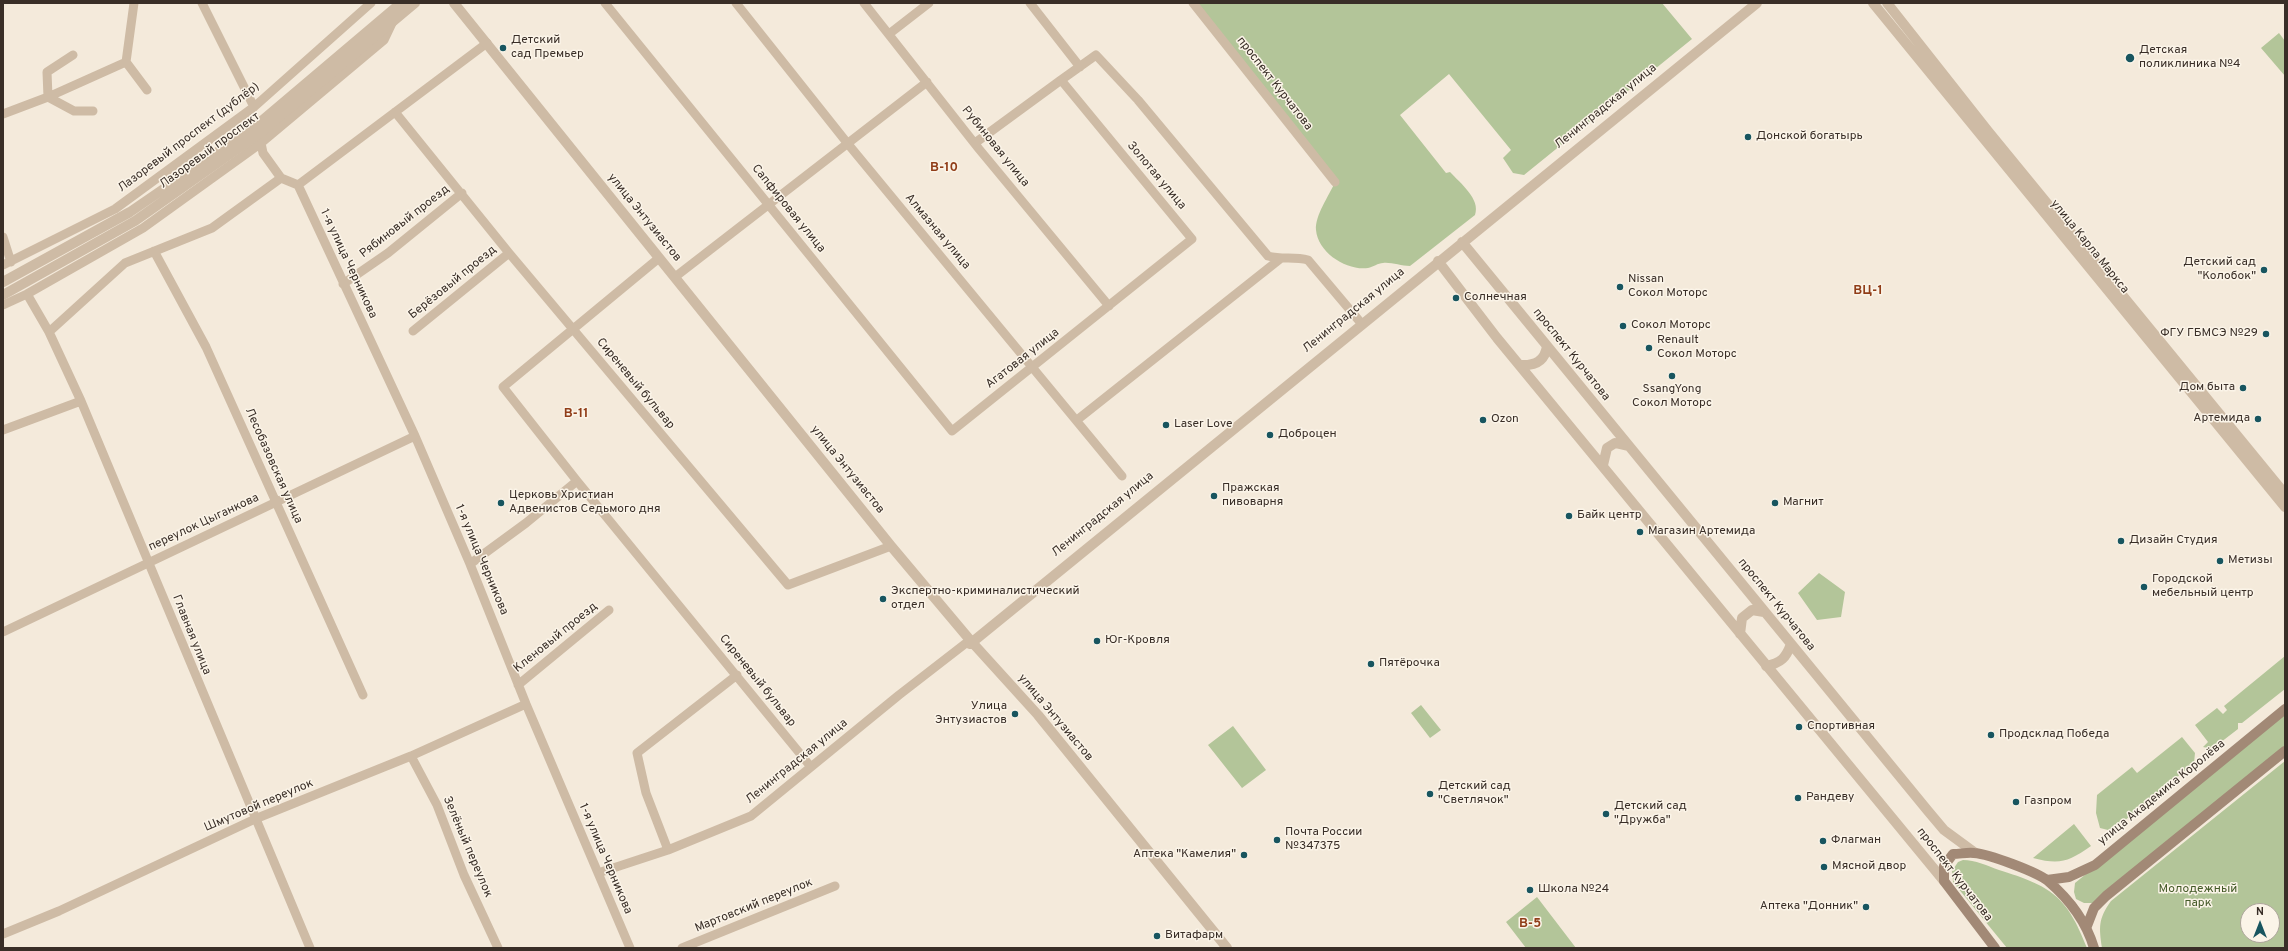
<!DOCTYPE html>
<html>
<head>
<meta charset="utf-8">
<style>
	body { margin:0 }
	#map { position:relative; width:2288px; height:951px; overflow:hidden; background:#f4eadb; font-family:Overpass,sans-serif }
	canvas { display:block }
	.frame { position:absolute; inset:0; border:4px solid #392e27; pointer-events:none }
	.north { position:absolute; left:2240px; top:903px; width:40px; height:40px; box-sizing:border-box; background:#fbf4e8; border:1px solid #ada59b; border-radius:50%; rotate:0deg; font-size:11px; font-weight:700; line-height:16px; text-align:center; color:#392e27 }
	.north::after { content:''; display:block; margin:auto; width:14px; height:18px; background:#18555f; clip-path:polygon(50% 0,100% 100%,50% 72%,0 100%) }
</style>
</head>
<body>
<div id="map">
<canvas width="2288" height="951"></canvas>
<div class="frame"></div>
<div class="north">N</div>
</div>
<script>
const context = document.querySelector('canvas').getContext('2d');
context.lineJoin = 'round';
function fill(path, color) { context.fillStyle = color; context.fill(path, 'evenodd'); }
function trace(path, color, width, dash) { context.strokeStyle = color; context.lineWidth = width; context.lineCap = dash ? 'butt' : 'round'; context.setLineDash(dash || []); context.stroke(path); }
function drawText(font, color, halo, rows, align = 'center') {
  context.font = font + ' Overpass,sans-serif'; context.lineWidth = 3; context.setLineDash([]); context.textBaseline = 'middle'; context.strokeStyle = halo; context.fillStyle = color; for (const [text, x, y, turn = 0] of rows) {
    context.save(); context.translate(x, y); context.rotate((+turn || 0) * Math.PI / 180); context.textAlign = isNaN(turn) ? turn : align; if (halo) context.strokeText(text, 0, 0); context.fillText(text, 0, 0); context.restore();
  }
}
const green = new Path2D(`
	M1197,3H1662L1692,39L1524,175L1513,173L1503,158L1511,150L1449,74L1400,115L1446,173L1450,172C1460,183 1481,199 1475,215L1410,266C1401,266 1391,262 1383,263C1378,263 1373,267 1368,268C1347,271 1318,253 1316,230C1315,215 1329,196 1335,182Z
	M2279,33L2285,41V76L2261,48Z
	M1819,573L1845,592L1841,617L1817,620L1798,593Z
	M2285,656V689L2242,723H2238V729L2212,749L2203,747L2208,742L2195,725L2217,708L2223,714L2227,710L2224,706Z
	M1421,705L1441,730L1430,738L1411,713Z
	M2285,712V748L2093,903H2084L2076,899L2074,892L2075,883Z
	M1233,726L1266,770L1242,788L1208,745Z
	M2182,737L2195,753L2194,763L2112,831L2100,828L2096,813L2097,795L2132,767L2137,773Z
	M2285,761V948H2102C2099,927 2098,919 2111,901ZM2248,911H2272V935H2248Z
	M2074,824L2091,846C2068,862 2060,865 2033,858Z
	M1963,860C1975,860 1988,866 1999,870C2051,886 2067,896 2087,948H2007L1953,882L1952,871L1958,862Z
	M1537,897L1576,948H1526L1506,922Z`);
const minor = new Path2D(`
	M202,3L254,107
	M605,3L952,431L1192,239L1061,80L1096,55L1138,100L1268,256C1282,260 1294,256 1308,260L1361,323
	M736,3L848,144L1122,476
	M864,3L979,149L1109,306
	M1030,3L1080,67
	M1193,3L1335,182
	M889,34L929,3
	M73,55L47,72L48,97L74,111H93
	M126,62L147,90
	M395,112L509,253L788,585L891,546
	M3,114L48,97L126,62L134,3
	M261,143L263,153L281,178L298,185
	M975,143L1061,80
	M298,185L415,436L470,564L526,704L630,948
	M298,185L487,43
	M3,237L11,262
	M154,251L206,347L363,695
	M659,258L503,387L577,481L811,767
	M3,265L115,209L254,107L371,3
	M675,277L927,82
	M343,284L388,253L462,193
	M27,294L49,332L81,401L310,948
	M3,305L27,294L143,228L261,143L384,40L393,21
	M413,331L509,253
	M49,332L125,263L212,228L281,178
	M1077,420L1280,259
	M3,430L81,401
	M470,564L526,523L577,481
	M3,632L415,436
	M518,685L609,610
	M411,756L437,805L464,875L498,948
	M668,850L646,793L637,753L737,675
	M598,873L668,850L751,816L899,695L970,640
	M3,934L59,911L255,819L411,756L526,704
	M682,948L835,886`);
const tertiary = new Path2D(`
	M454,3L891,546L970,640L1038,715L1227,948
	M1873,3L2285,507
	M1887,3L1988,131L2285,494
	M1462,242L1928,811L1944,830L1974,852
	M1438,261L1497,338L1944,881
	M3,282L130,212L258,124L401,3
	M3,295L135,221L260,133L415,3
	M1520,365C1535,366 1545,361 1547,346
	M1603,465L1607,448L1615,443L1628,446
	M1740,634L1742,618L1752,610L1764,612
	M970,644L1757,3
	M1766,666C1781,663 1786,658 1791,644`);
const secondary = new Path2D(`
	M2047,880L2069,877L2095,865L2285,709
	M2087,926L2094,908L2106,896L2285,751
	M1995,948L1944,881V866L1953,854C1960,854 1968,852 1974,853C1989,854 2037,872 2048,881C2069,899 2086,921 2094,948`);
const markers = [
	[503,48,4,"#18555f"],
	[2130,58,5,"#18555f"],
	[1748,137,4,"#18555f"],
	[2264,270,4,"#18555f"],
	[1620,287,4,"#18555f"],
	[1456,298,4,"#18555f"],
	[1623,326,4,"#18555f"],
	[2266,334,4,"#18555f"],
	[1649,348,4,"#18555f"],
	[1672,376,4,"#18555f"],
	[2243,388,4,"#18555f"],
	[2258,419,4,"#18555f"],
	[1483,420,4,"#18555f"],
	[1166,425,4,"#18555f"],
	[1270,435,4,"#18555f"],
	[1214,496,4,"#18555f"],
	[501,503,4,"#18555f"],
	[1775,503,4,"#18555f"],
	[1569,516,4,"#18555f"],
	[1640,532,4,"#18555f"],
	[2121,541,4,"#18555f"],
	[2220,561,4,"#18555f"],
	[2144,587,4,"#18555f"],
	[883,599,4,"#18555f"],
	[1097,641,4,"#18555f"],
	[1371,664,4,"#18555f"],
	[1015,714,4,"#18555f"],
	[1799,727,4,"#18555f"],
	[1991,735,4,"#18555f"],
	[1430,794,4,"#18555f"],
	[1798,798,4,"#18555f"],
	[2016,802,4,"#18555f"],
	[1606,814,4,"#18555f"],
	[1277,840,4,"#18555f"],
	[1823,841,4,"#18555f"],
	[1244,855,4,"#18555f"],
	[1824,867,4,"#18555f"],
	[1530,890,4,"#18555f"],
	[1866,907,4,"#18555f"],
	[1157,936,4,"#18555f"]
];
const poiNames = [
	["Детский",511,41],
	["сад Премьер",511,55],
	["Детская",2139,51],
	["поликлиника №4",2139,65],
	["Донской богатырь",1756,137],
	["Детский сад",2256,263,"right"],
	["\"Колобок\"",2256,277,"right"],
	["Nissan",1628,280],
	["Сокол Моторс",1628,294],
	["Солнечная",1464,298],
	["Сокол Моторс",1631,326],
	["ФГУ ГБМСЭ №29",2258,334,"right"],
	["Renault",1657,341],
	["Сокол Моторс",1657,355],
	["Дом быта",2235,388,"right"],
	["SsangYong",1672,390,"center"],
	["Сокол Моторс",1672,404,"center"],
	["Артемида",2250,419,"right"],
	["Ozon",1491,420],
	["Laser Love",1174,425],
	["Доброцен",1278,435],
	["Пражская",1222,489],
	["пивоварня",1222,503],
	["Церковь Христиан",509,496],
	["Адвенистов Седьмого дня",509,510],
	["Магнит",1783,503],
	["Байк центр",1577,516],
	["Магазин Артемида",1648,532],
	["Дизайн Студия",2129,541],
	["Метизы",2228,561],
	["Городской",2152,580],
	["мебельный центр",2152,594],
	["Экспертно-криминалистический",891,592],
	["отдел",891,606],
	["Юг-Кровля",1105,641],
	["Пятёрочка",1379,664],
	["Улица",1007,707,"right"],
	["Энтузиастов",1007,721,"right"],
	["Спортивная",1807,727],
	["Продсклад Победа",1999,735],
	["Детский сад",1438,787],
	["\"Светлячок\"",1438,801],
	["Рандеву",1806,798],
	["Газпром",2024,802],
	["Детский сад",1614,807],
	["\"Дружба\"",1614,821],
	["Почта России",1285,833],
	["№347375",1285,847],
	["Флагман",1831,841],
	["Аптека \"Камелия\"",1236,855,"right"],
	["Мясной двор",1832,867],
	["Школа №24",1538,890],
	["Аптека \"Донник\"",1858,907,"right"],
	["Витафарм",1165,936]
];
const streetNames = [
	["проспект Курчатова",1274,84,52],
	["Ленинградская улица",1606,107,-39],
	["Лазоревый проспект (дублёр)",189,138,-37],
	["Рубиновая улица",995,147,51],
	["Лазоревый проспект",210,151,-36],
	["Золотая улица",1156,176,50],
	["Сапфировая улица",788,209,51],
	["улица Энтузиастов",644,218,51],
	["Рябиновый проезд",405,222,-38],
	["Алмазная улица",937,232,50],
	["улица Карла Маркса",2089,247,51],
	["1-я улица Черникова",348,264,65],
	["Берёзовый проезд",453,283,-39],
	["Ленинградская улица",1354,311,-39],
	["проспект Курчатова",1571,355,51],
	["Агатовая улица",1023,359,-38],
	["Сиреневый бульвар",635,384,50],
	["Лесобазовская улица",273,466,66],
	["улица Энтузиастов",847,470,51],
	["Ленинградская улица",1103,515,-39],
	["переулок Цыганкова",204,523,-25],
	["1-я улица Черникова",481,560,67],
	["проспект Курчатова",1776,605,51],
	["Главная улица",191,635,68],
	["Кленовый проезд",556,638,-39],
	["Сиреневый бульвар",757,681,51],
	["улица Энтузиастов",1055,718,50],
	["Ленинградская улица",797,762,-39],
	["улица Академика Королёва",2162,793,-39],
	["Шмутовой переулок",259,806,-23],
	["Зелёный переулок",467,847,67],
	["1-я улица Черникова",605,859,67],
	["проспект Курчатова",1954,875,52],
	["Мартовский переулок",754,906,-22]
];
const parkNames = [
	["Молодежный",2198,890],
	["парк",2198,904]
];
const neighbourhoodNames = [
	["В-10",944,168],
	["ВЦ-1",1868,291],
	["В-11",576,414],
	["В-5",1530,924]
];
fill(green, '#b3c599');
trace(minor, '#cebba5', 9);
trace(tertiary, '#cebba5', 10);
trace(secondary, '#a28976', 10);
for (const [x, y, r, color] of markers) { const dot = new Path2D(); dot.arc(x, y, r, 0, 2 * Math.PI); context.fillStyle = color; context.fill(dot); trace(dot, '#fbf4e8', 1.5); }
drawText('12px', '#392e27', '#fbf4e8', poiNames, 'left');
drawText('12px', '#392e27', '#fbf4e8', streetNames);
drawText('12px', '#445a28', '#fbf4e8', parkNames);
drawText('bold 13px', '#903d18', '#fbf4e8', neighbourhoodNames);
</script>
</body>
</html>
